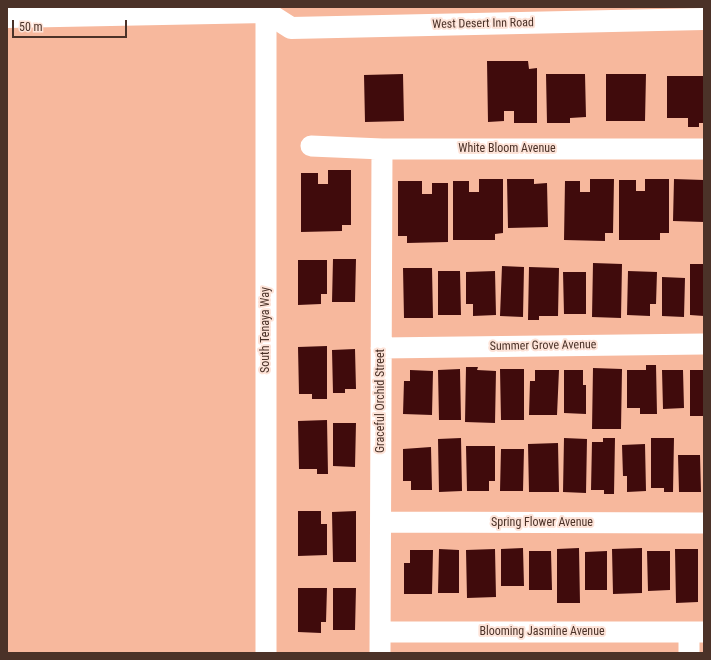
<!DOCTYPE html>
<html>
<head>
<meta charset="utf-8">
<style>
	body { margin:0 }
	#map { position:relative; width:711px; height:660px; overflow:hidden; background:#f7b89d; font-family:"Roboto Condensed",sans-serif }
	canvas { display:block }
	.frame { position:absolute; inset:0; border:8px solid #4b3228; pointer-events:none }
	.scale { position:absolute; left:12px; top:20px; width:115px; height:18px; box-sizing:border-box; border:2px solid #4b3228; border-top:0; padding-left:5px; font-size:12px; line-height:14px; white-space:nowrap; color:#4b3228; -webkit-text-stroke:3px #fde3d8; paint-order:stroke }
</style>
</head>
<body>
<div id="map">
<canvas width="711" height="660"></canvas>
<div class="frame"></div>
<div class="scale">50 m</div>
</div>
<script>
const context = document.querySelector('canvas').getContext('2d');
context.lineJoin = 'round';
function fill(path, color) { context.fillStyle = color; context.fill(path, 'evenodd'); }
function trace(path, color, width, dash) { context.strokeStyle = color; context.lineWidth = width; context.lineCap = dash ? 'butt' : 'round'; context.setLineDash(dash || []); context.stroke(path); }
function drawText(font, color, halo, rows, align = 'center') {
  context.font = font + ' "Roboto Condensed",sans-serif'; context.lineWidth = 4; context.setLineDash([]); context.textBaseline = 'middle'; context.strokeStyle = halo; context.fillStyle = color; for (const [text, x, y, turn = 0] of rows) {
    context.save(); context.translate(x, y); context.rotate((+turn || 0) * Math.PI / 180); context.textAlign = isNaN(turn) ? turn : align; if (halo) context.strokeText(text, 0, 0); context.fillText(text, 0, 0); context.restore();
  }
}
const building = new Path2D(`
	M487,61H528L529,69L537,68V123H514V111H504V121L488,122Z
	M403,74L404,121L365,122L364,75Z
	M546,74H585L586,117L570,118V123H547Z
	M606,74H646L645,121H606Z
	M667,76H704V123H699V127H688V118H667Z
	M328,170H351V225H342V231L301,232V173H318V184H328Z
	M479,179H503V233L495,234V240H453V181H469V192H479Z
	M507,179H534V184L547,183L548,227L508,228Z
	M590,179H614L613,233H605V241L564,240L565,181H580V192H590Z
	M645,179H669V233H660V240H619V180H636V191H645Z
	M674,179L704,180V222L673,221Z
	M398,181H422V194H432V183H448V242L407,243V236H398Z
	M333,259H356L355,302H332Z
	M298,260H327V294H321V304L298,305Z
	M593,263L622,264L621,318L592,317Z
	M690,264H704V316L690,315Z
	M502,266L524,267L523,317L500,316Z
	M529,267L559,268L558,316H539V320H528Z
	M403,268H432L433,318H404Z
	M438,271H460L461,315H438Z
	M495,271L496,315L473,316V304H466V272Z
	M628,271L657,272L656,304H650V316L627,315Z
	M563,272H586V314H564Z
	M662,277L685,278L684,317L662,316Z
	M327,346V399H312V394H299L298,347Z
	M355,349L356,389H345V393H333L332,350Z
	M646,365H656L657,414H640V408H627V370H646Z
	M466,367H478L477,370L496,371L495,423L465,422Z
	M593,368L622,369L621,429H592Z
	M460,369L461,420H439L438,370Z
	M500,369H524V420H501Z
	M410,370L433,371L432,415L403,414L404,381H410Z
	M535,370H559L557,415H529L530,381H535Z
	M564,370H583V385H586V414L564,413Z
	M662,370H683L684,408L663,409Z
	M690,370H704V416H690Z
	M327,420L328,474H317V469H299L298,421Z
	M333,423H356L355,467L333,466Z
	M461,438L462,491L439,492L438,439Z
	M564,438L587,439L586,493L563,492Z
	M603,438H615L614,494H604V490H591L592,442H603Z
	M651,438H674L673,492H664V488H651Z
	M558,443L559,492H529L528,444Z
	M645,444L646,491L627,492V476H623L622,445Z
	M466,446H495V481H489V491H467Z
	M431,447L432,490H411V481H403V449Z
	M501,449H524L523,491H500Z
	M678,455H700L701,492H679Z
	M298,511H321V524H327V555L298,556Z
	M356,511V562H333L332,512Z
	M523,548L524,586H501V549Z
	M579,548L580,603H557V549Z
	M642,548V593L613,594L612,549Z
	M439,549L459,550V593H438Z
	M495,549L496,597L467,598L466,550Z
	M675,549H698V602L676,603Z
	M410,550H433L432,594H404V563H410Z
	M529,551H551L552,590H529Z
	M607,551V590H585V552Z
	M647,551H670V590L648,591Z
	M298,588H327L326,622H321V633L298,632Z
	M333,588H356L355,630H333Z`);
const minor = new Path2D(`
	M266,7V653
	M311,146L382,149H704
	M381,348L704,344
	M381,522L704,523
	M380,632H704
	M689,632V653
	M380,653L382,149`);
const major = new Path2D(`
	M7,17L266,12L291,28L704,19`);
const streetNames = [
	["West Desert Inn Road",483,24,-1],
	["White Bloom Avenue",507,149],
	["South Tenaya Way",266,330,-90],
	["Summer Grove Avenue",543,346,-1],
	["Graceful Orchid Street",381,401,-90],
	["Spring Flower Avenue",542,523],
	["Blooming Jasmine Avenue",542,632]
];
fill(building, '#400b0c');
trace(minor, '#fff', 21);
trace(major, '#fff', 22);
drawText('12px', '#4b3228', '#fde3d8', streetNames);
</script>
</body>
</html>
